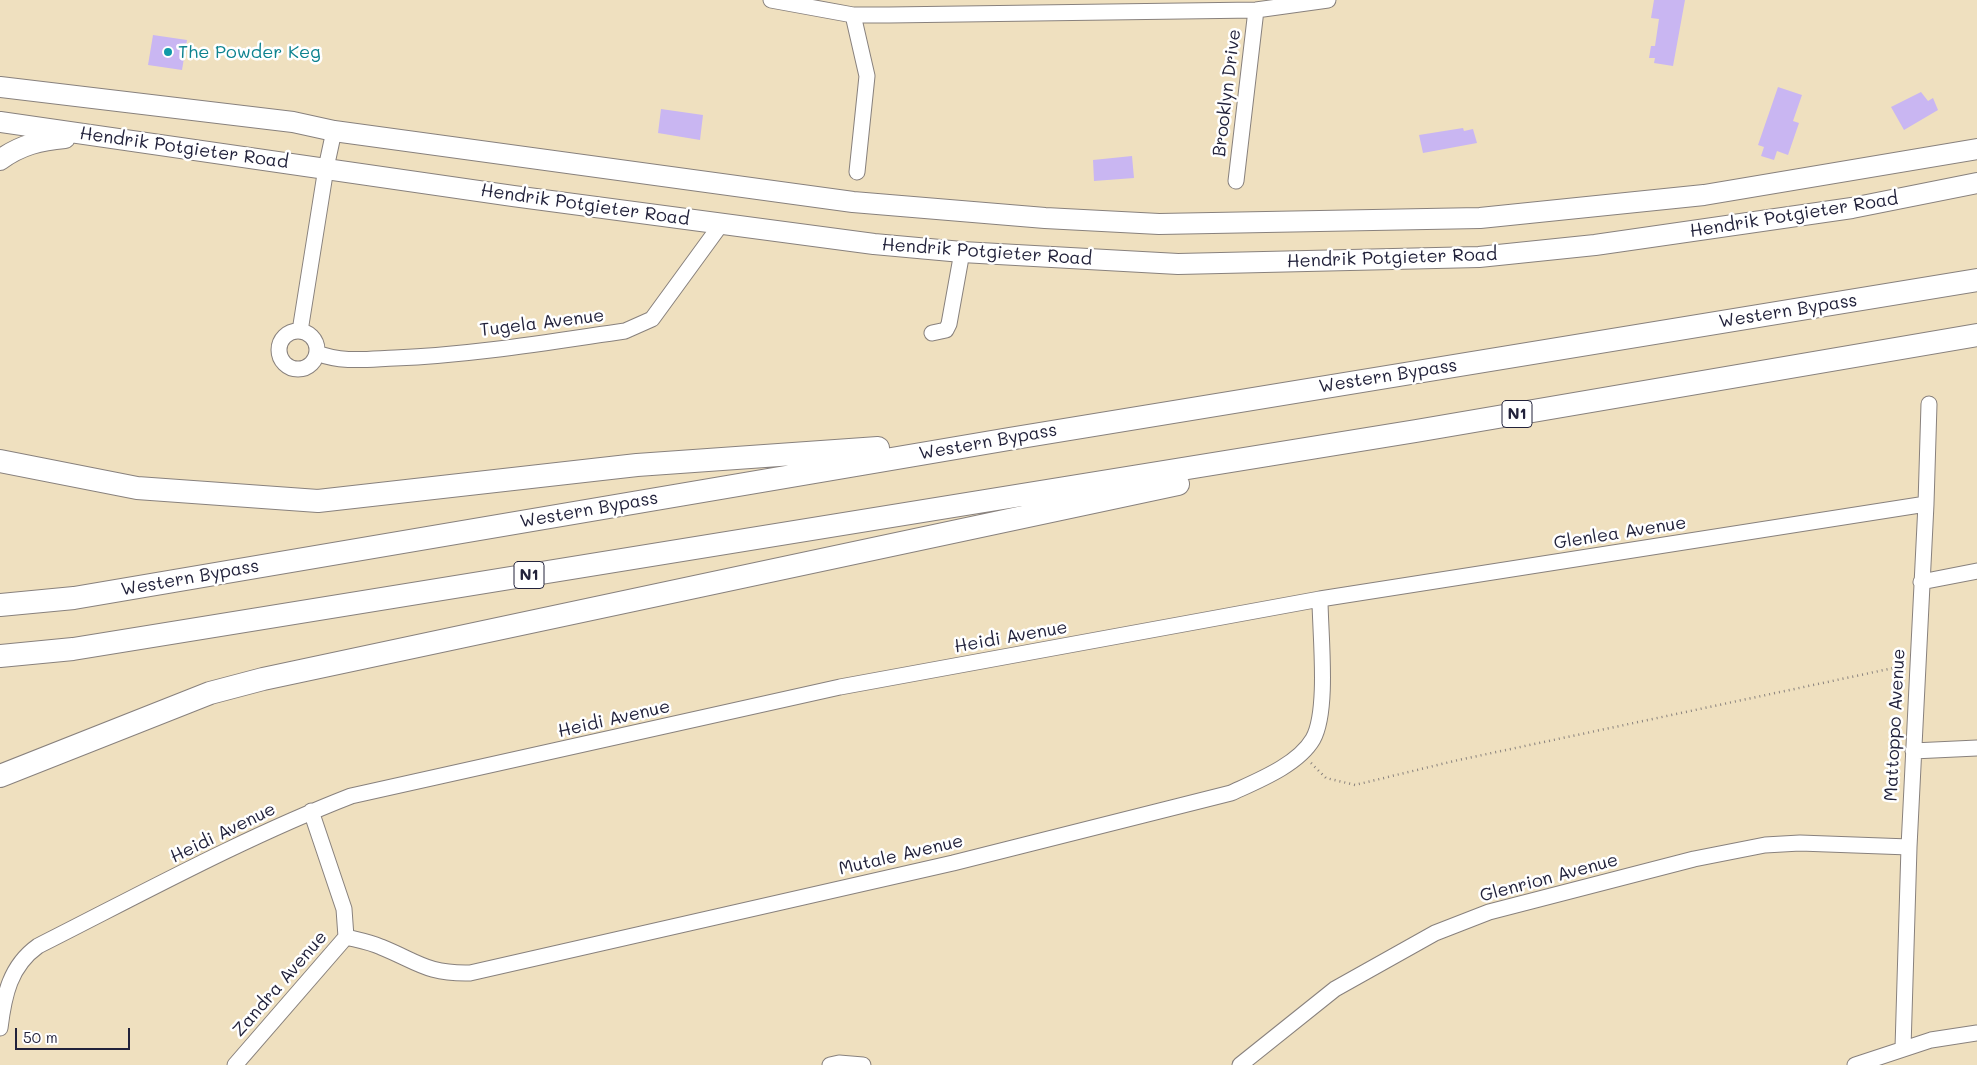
<!DOCTYPE html>
<html>
<head>
<meta charset="utf-8">
<style>
	body { margin:0 }
	#map { position:relative; width:1977px; height:1065px; overflow:hidden; background:#efe0bf; font-family:Mali,sans-serif }
	canvas { display:block }
	.scale { position:absolute; left:15px; top:1028px; width:115px; height:22px; box-sizing:border-box; border:2px solid #22223b; border-top:0; padding-left:6px; font-size:15px; line-height:18px; white-space:nowrap; color:#22223b; -webkit-text-stroke:4px #fff; paint-order:stroke }
</style>
</head>
<body>
<div id="map">
<canvas width="1977" height="1065"></canvas>
<div class="scale">50 m</div>
</div>
<script>
const context = document.querySelector('canvas').getContext('2d');
context.lineJoin = 'round';
function fill(path, color) { context.fillStyle = color; context.fill(path, 'evenodd'); }
function trace(path, color, width, dash) { context.strokeStyle = color; context.lineWidth = width; context.lineCap = dash ? 'butt' : 'round'; context.setLineDash(dash || []); context.stroke(path); }
function drawText(font, color, halo, rows, align = 'center') {
  context.font = font + ' Mali,sans-serif'; context.lineWidth = 5; context.setLineDash([]); context.textBaseline = 'middle'; context.strokeStyle = halo; context.fillStyle = color; for (const [text, x, y, turn = 0] of rows) {
    context.save(); context.translate(x, y); context.rotate((+turn || 0) * Math.PI / 180); context.textAlign = isNaN(turn) ? turn : align; if (halo) context.strokeText(text, 0, 0); context.fillText(text, 0, 0); context.restore();
  }
}
const building = new Path2D(`
	M1654,0H1685L1673,66L1654,63L1655,58H1649L1651,46H1655L1659,19L1651,18Z
	M153,35L187,40L182,70L148,65Z
	M1778,87L1802,95L1793,121L1799,123L1788,155L1777,151L1774,160L1761,156L1764,147L1758,145Z
	M1921,92L1928,101L1933,98L1938,110L1904,130L1891,107Z
	M661,109L703,115L700,140L658,133Z
	M1463,128L1464,131L1473,129L1477,143L1423,153L1419,135Z
	M1132,156L1134,178L1094,181L1093,160Z`);
const path = new Path2D(`
	M1311,763L1326,778L1355,785L1454,761L1903,666`);
const minor = new Path2D(`
	M771,0L853,15H889L1256,10L1328,0
	M853,15L867,76L857,172
	M1236,181L1256,10
	M300,331L326,168L334,131
	M279 350a19 19 0 1 1 38 0a19 19 0 1 1-38 0Z
	M932,333L946,330L949,324L962,252
	M317,353C342,363 368,359 395,358C472,355 549,342 625,331L652,319L722,223
	M1921,582L1977,571
	M1913,751L1977,748
	M346,937C358,940 370,942 381,947C418,962 427,974 470,973L953,863L1231,793C1257,781 1298,765 1313,739C1329,710 1320,633 1320,599
	M0,1028C4,995 10,966 38,946C141,894 243,838 351,796L840,687L1320,599L1926,504
	M1903,1048L1909,847L1926,504L1929,404
	M235,1065L346,937L344,909L311,811
	M830,1065L839,1063L863,1065
	M1240,1065L1335,989L1435,933L1489,912L1694,859L1765,845L1800,843L1909,847
	M1855,1065L1931,1040L1977,1033`);
const major = new Path2D(`
	M0,87L293,122L334,131L853,202L1045,218L1159,224L1480,218L1704,195L1977,149
	M0,122L513,196L874,244L962,252L1178,264L1479,257L1595,245L1852,208L1977,183
	M0,160C20,145 41,140 65,138`);
const highway = new Path2D(`
	M0,461L137,488L318,501L637,465L878,448
	M0,605L74,598L1009,439L1977,280
	M0,656L73,649L1416,431L1977,335
	M0,776L210,693L263,679L1178,484`);
const markers = [
	[168,52,5,"#0f9aa8"]
];
const shields = [
	[1517,414,30],
	[529,575,30]
];
const shieldNames = [
	["N1",1517,414],
	["N1",529,575]
];
const cultureNames = [
	["The Powder Keg",178,52]
];
const streetNames = [
	["Brooklyn Drive",1227,93,-83],
	["Hendrik Potgieter Road",184,148,8],
	["Hendrik Potgieter Road",585,205,8],
	["Hendrik Potgieter Road",1794,215,-9],
	["Hendrik Potgieter Road",987,252,4],
	["Hendrik Potgieter Road",1392,258,-2],
	["Western Bypass",1788,311,-9],
	["Tugela Avenue",542,323,-7],
	["Western Bypass",1388,376,-9],
	["Western Bypass",988,442,-10],
	["Western Bypass",589,510,-10],
	["Glenlea Avenue",1620,533,-9],
	["Western Bypass",190,578,-10],
	["Heidi Avenue",1011,637,-10],
	["Heidi Avenue",614,719,-13],
	["Mattoppo Avenue",1895,725,-87],
	["Heidi Avenue",223,833,-26],
	["Mutale Avenue",901,855,-13],
	["Glenrion Avenue",1549,878,-15],
	["Zandra Avenue",280,984,-49]
];
fill(building, '#c9b6f2');
trace(minor, '#88817d', 17);
trace(major, '#88817d', 22);
trace(highway, '#88817d', 24);
trace(path, '#88817d', 2.5, [1, 4]);
trace(minor, '#fff', 15);
trace(major, '#fff', 20);
trace(highway, '#fff', 22);
for (const [x, y, r, color] of markers) { const dot = new Path2D(); dot.arc(x, y, r, 0, 2 * Math.PI); context.fillStyle = color; context.fill(dot); trace(dot, '#fff', 2); }
for (const [x, y, w] of shields) { const box = new Path2D(); box.roundRect(x - w / 2, y - 13.5, w, 27, 4); context.fillStyle = '#fff'; context.fill(box); trace(box, '#22223b', 1); }
drawText('bold 16px', '#22223b', null, shieldNames);
drawText('18px', '#0d838f', '#fff', cultureNames, 'left');
drawText('18px', '#22223b', '#fff', streetNames);
</script>
</body>
</html>
